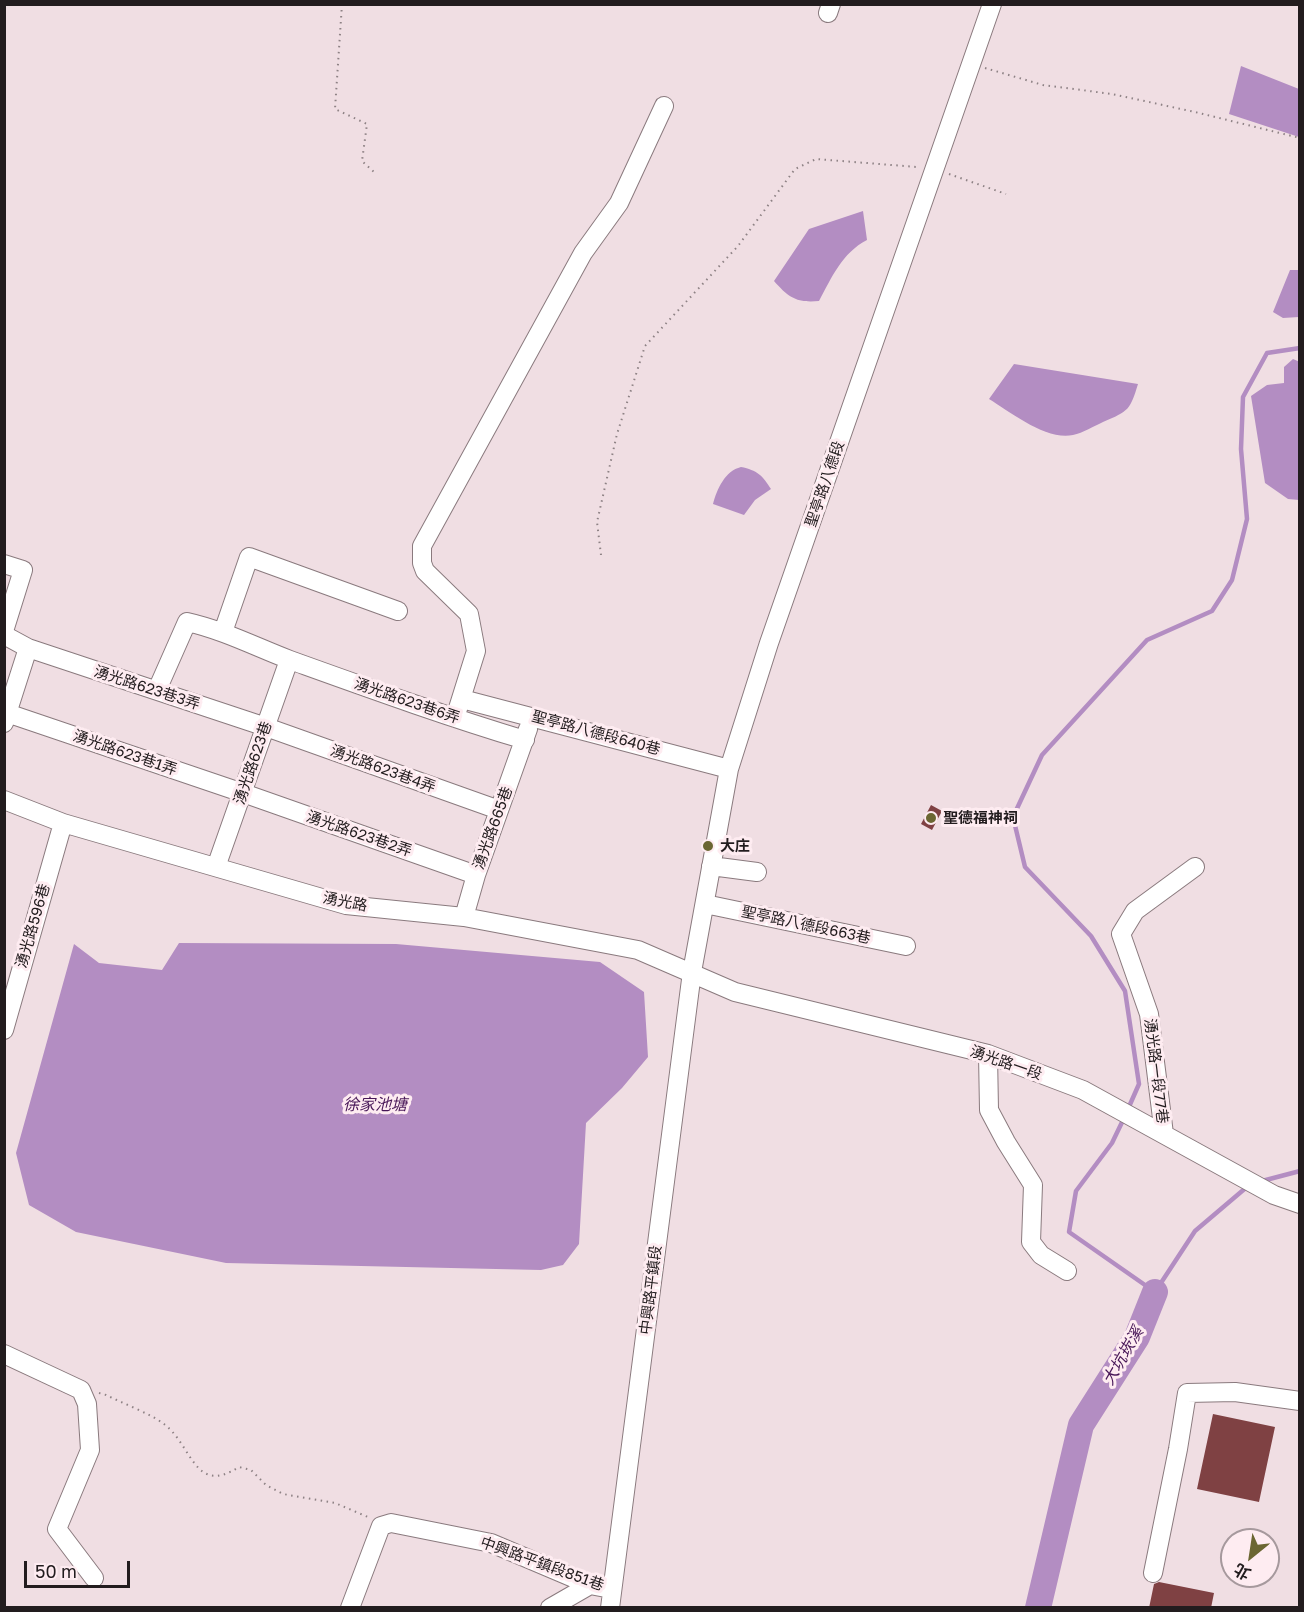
<!DOCTYPE html>
<html>
<head>
<meta charset="utf-8">
<style>
	body { margin:0 }
	#map { position:relative; width:1304px; height:1612px; overflow:hidden; background:#f0dee3; font-family:"Golos Text","Noto Sans TC",sans-serif }
	canvas { display:block }
	.frame { position:absolute; inset:0; border:6px solid #221c1e; pointer-events:none }
	.north { position:absolute; left:1220px; top:1528px; width:60px; height:60px; box-sizing:border-box; background:#feecf1; border:2px solid #a6999d; border-radius:50%; rotate:210deg; font-size:16px; font-weight:700; line-height:24px; text-align:center; color:#221c1e }
	.north::after { content:''; display:block; margin:auto; width:21px; height:27px; background:#6b6632; clip-path:polygon(50% 0,100% 100%,50% 72%,0 100%) }
	.scale { position:absolute; left:24px; top:1561px; width:106px; height:27px; box-sizing:border-box; border:3px solid #221c1e; border-top:0; padding-left:8px; font-size:18px; line-height:21px; white-space:nowrap; color:#221c1e; -webkit-text-stroke:4px #feecf1; paint-order:stroke }
</style>
</head>
<body>
<div id="map">
<canvas width="1304" height="1612"></canvas>
<div class="frame"></div>
<div class="north">北</div>
<div class="scale">50 m</div>
</div>
<script>
const context = document.querySelector('canvas').getContext('2d');
context.lineJoin = 'round';
function fill(path, color) { context.fillStyle = color; context.fill(path, 'evenodd'); }
function trace(path, color, width, dash) { context.strokeStyle = color; context.lineWidth = width; context.lineCap = dash ? 'butt' : 'round'; context.setLineDash(dash || []); context.stroke(path); }
function drawText(font, color, halo, rows, align = 'center') {
  context.font = font + ' "Golos Text","Noto Sans TC",sans-serif'; context.lineWidth = 6; context.setLineDash([]); context.textBaseline = 'middle'; context.strokeStyle = halo; context.fillStyle = color; for (const [text, x, y, turn = 0] of rows) {
    context.save(); context.translate(x, y); context.rotate((+turn || 0) * Math.PI / 180); context.textAlign = isNaN(turn) ? turn : align; if (halo) context.strokeText(text, 0, 0); context.fillText(text, 0, 0); context.restore();
  }
}
const water = new Path2D(`
	M1241,66L1299,89V137L1229,114Z
	M863,211L867,240C842,253 832,277 819,301C797,303 789,298 774,281L809,229Z
	M1290,270H1299V317L1283,318L1273,312Z
	M1293,359L1300,362L1299,500L1288,499L1265,483L1251,396L1267,385L1284,383V367Z
	M1014,364L1138,384C1130,410 1129,411 1103,422C1094,426 1083,433 1073,435C1047,441 1010,412 989,399Z
	M741,467C757,470 763,476 771,489L755,500L744,515L713,504C717,489 725,471 741,467Z
	M179,943L396,944L600,962L644,992L648,1057L622,1088L586,1123L579,1244L563,1265L541,1270L226,1263L76,1232L29,1205L16,1153L74,944L99,963L162,970Z`);
const stream = new Path2D(`
	M1128,1109L1139,1084L1125,991L1091,936L1025,867L1013,817L1042,755L1147,640L1212,611L1232,580L1247,519L1241,449L1243,397L1267,353L1300,348
	M1125,1116L1112,1143L1076,1191L1069,1232L1155,1292L1195,1231L1248,1186
	M1262,1181L1300,1171`);
const river = new Path2D(`
	M1038,1608L1081,1425L1137,1337L1155,1292`);
const building = new Path2D(`
	M931,805L942,811L932,830L921,824Z
	M1213,1414L1275,1427L1259,1502L1197,1489Z
	M1159,1582L1214,1593L1211,1608H1149L1154,1584Z`);
const path = new Path2D(`
	M342,4L335,109L367,124L362,161L374,172
	M985,68L1043,85L1112,94L1195,112L1300,138
	M949,174L1006,194
	M601,555L597,522L617,434L645,346L738,246L795,169L816,159L917,167
	M99,1393L106,1395C122,1403 151,1414 164,1424C193,1446 194,1496 239,1467L251,1470L266,1485L283,1494L335,1503L368,1517`);
const minor = new Path2D(`
	M828,13L831,4
	M4,564L23,570L4,631
	M223,632L249,557L398,611
	M4,635L28,648L266,727L499,810
	M157,690L187,622C223,630 256,647 290,660C368,688 445,716 525,740
	M462,699L729,769
	M4,712L243,793L476,875
	M455,718L476,651L469,614L425,571L422,563V546L583,253L619,203L664,106
	M4,723L28,648
	M4,800L63,823L346,905L464,917L638,950L735,992L988,1054L1083,1090L1274,1195L1300,1204
	M711,866L757,872
	M216,867L289,660
	M705,904L906,946
	M464,917L476,875L528,729
	M4,1030L63,823
	M988,1054L989,1110L1006,1142L1033,1185L1031,1242L1041,1255L1067,1271
	M1164,1134L1149,1014L1121,934L1135,911L1195,867
	M4,1354L81,1390L87,1404L90,1450L57,1529L94,1578
	M1153,1573L1178,1449L1187,1393L1235,1392L1300,1401
	M350,1608L381,1526L391,1523L491,1543L590,1585L611,1589
	M550,1608L590,1585
	M610,1608L692,972L729,769L769,643L992,4`);
const markers = [
	[931,818,6,"#6b6632"],
	[708,846,6,"#6b6632"]
];
const streetNames = [
	["聖亭路八德段",825,484,-71],
	["湧光路623巷3弄",147,688,18],
	["湧光路623巷6弄",407,701,19],
	["聖亭路八德段640巷",596,733,15],
	["湧光路623巷1弄",125,753,19],
	["湧光路623巷",253,763,-71],
	["湧光路623巷4弄",383,769,20],
	["湧光路665巷",493,828,-70],
	["湧光路623巷2弄",359,834,19],
	["湧光路",345,902,11],
	["聖亭路八德段663巷",806,925,12],
	["湧光路596巷",33,926,-74],
	["湧光路一段",1006,1063,19],
	["湧光路一段77巷",1156,1071,83],
	["中興路平鎮段",651,1290,-83],
	["中興路平鎮段851巷",542,1564,20]
];
const poiNames = [
	["聖德福神祠",943,818],
	["大庄",720,846]
];
const waterNames = [
	["徐家池塘",375,1105],
	["大坑崁溪",1123,1356,-60]
];
fill(water, '#b38dc2');
trace(stream, '#b38dc2', 4.5);
trace(river, '#b38dc2', 26);
fill(building, '#7f4143');
trace(minor, '#8a7a7e', 20);
trace(path, '#8e8285', 2, [1.5, 4.5]);
trace(minor, '#fff', 18);
for (const [x, y, r, color] of markers) { const dot = new Path2D(); dot.arc(x, y, r, 0, 2 * Math.PI); context.fillStyle = color; context.fill(dot); trace(dot, '#feecf1', 2); }
drawText('15px', '#221c1e', '#feecf1', streetNames);
drawText('bold 15px', '#221c1e', '#feecf1', poiNames, 'left');
drawText('italic 16px', '#471657', '#feecf1', waterNames);
</script>
</body>
</html>
